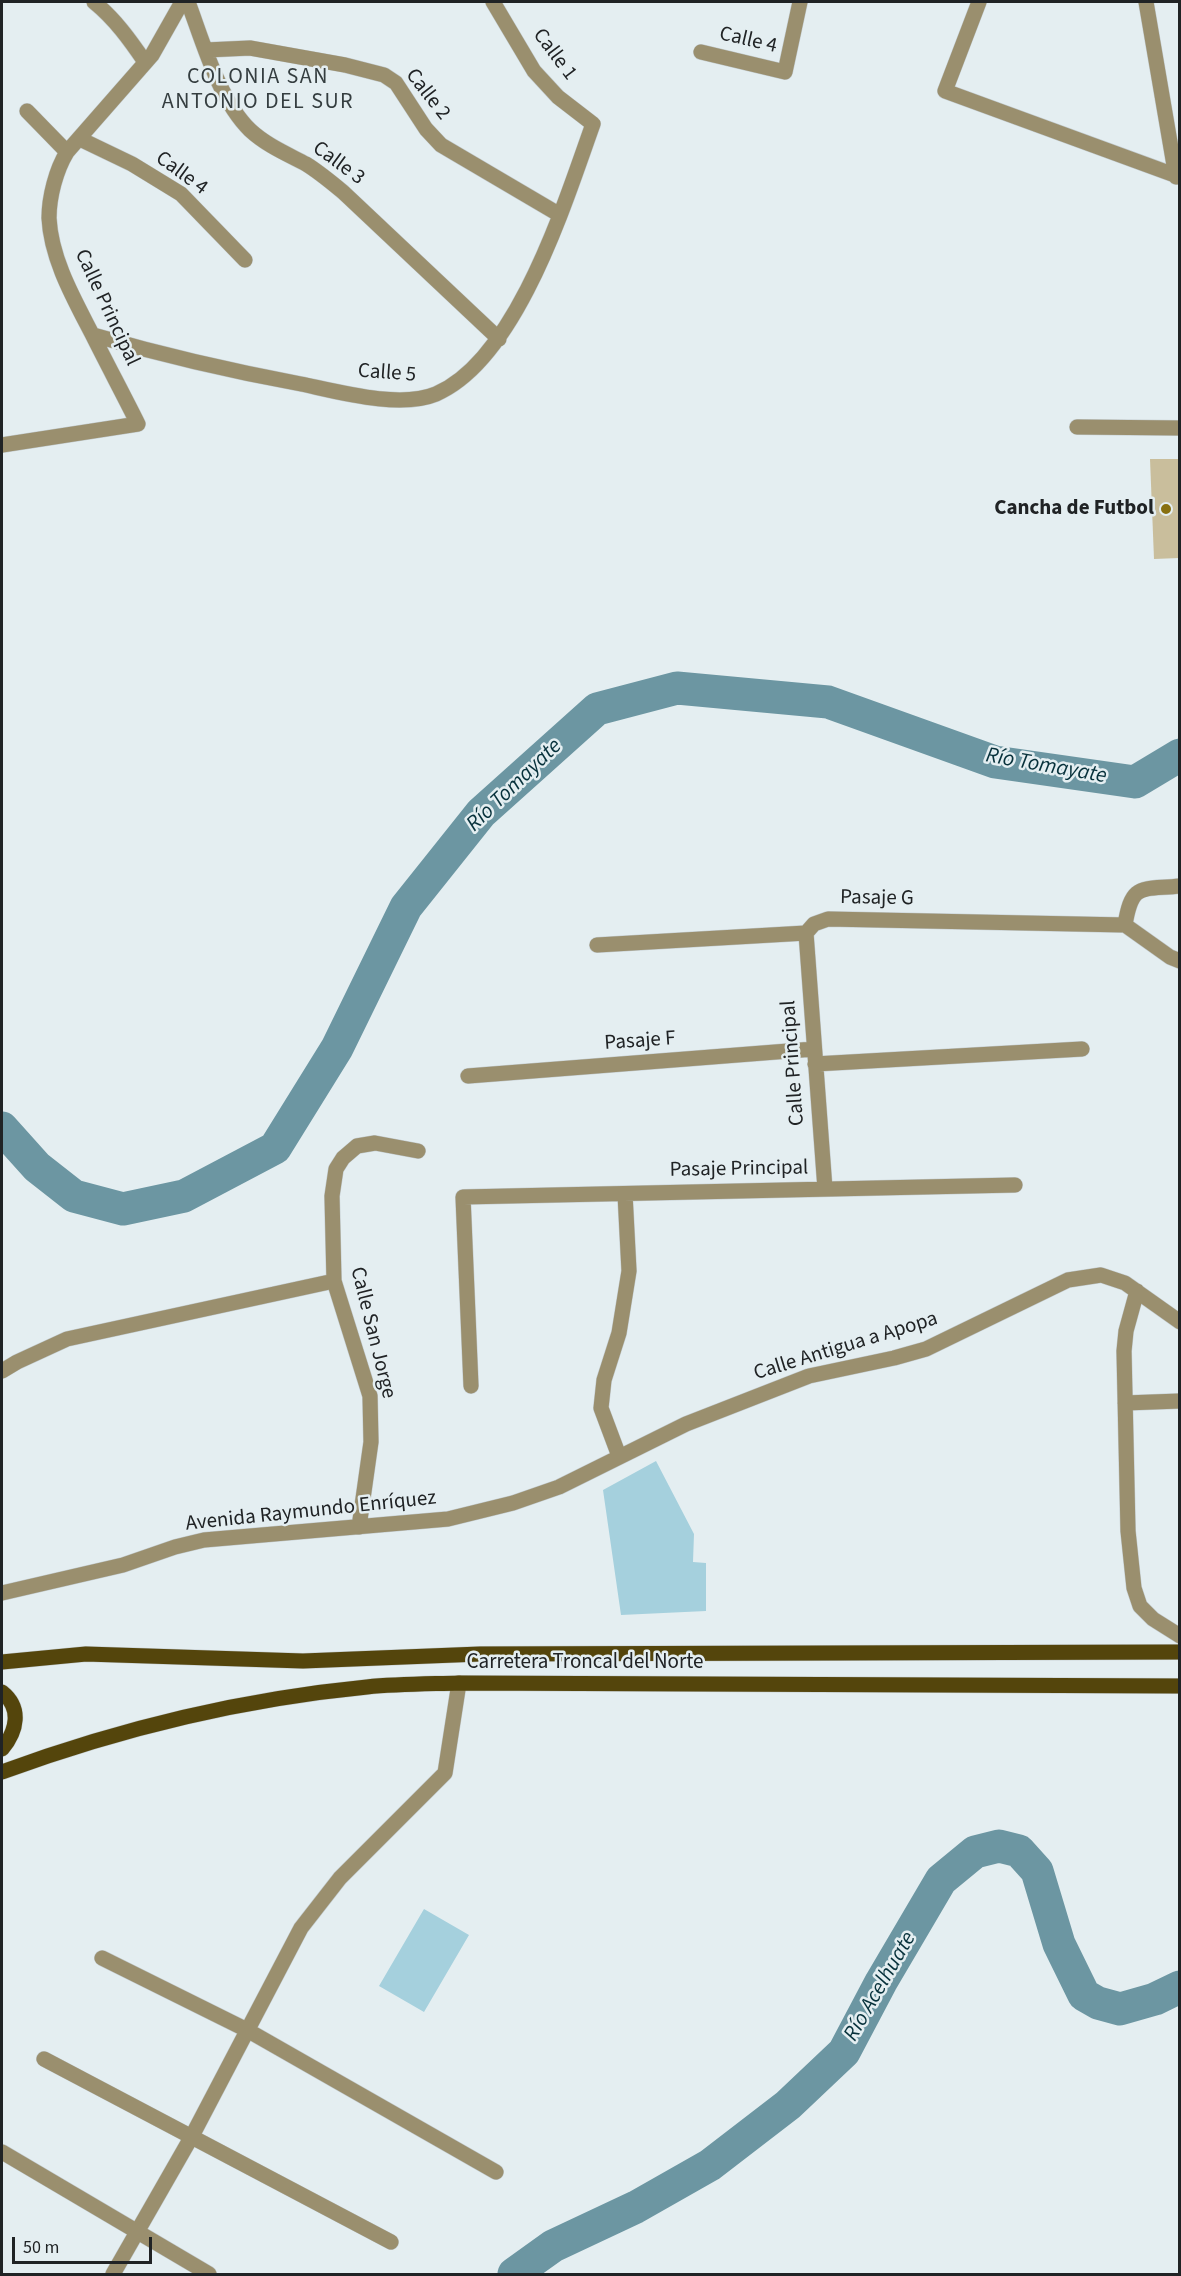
<!DOCTYPE html>
<html>
<head>
<meta charset="utf-8">
<style>
	body { margin:0 }
	#map { position:relative; width:1181px; height:2276px; overflow:hidden; background:#e4eef1; font-family:"Source Sans 3",sans-serif }
	canvas { display:block }
	.frame { position:absolute; inset:0; border:3px solid #202325; pointer-events:none }
	.scale { position:absolute; left:12px; top:2237px; width:140px; height:27px; box-sizing:border-box; border:3px solid #202325; border-top:0; padding-left:8px; font-size:18px; line-height:21px; white-space:nowrap; color:#202325; -webkit-text-stroke:4px #e4eef1; paint-order:stroke }
</style>
</head>
<body>
<div id="map">
<canvas width="1181" height="2276"></canvas>
<div class="frame"></div>
<div class="scale">50 m</div>
</div>
<script>
const context = document.querySelector('canvas').getContext('2d');
context.lineJoin = 'round';
function fill(path, color) { context.fillStyle = color; context.fill(path, 'evenodd'); }
function trace(path, color, width, dash) { context.strokeStyle = color; context.lineWidth = width; context.lineCap = dash ? 'butt' : 'round'; context.setLineDash(dash || []); context.stroke(path); }
function drawText(font, color, halo, rows, align = 'center') {
  context.font = font + ' "Source Sans 3",sans-serif'; context.lineWidth = 5; context.setLineDash([]); context.textBaseline = 'middle'; context.strokeStyle = halo; context.fillStyle = color; for (const [text, x, y, turn = 0] of rows) {
    context.save(); context.translate(x, y); context.rotate((+turn || 0) * Math.PI / 180); context.textAlign = isNaN(turn) ? turn : align; if (halo) context.strokeText(text, 0, 0); context.fillText(text, 0, 0); context.restore();
  }
}
const green = new Path2D(`
	M1150,459H1179V558L1154,559Z`);
const river = new Path2D(`
	M2,1128L37,1167L74,1196L123,1209L184,1196L275,1148L337,1048L406,907L481,813L597,709L677,688L828,702L995,762L1135,782L1180,755
	M514,2274L553,2246L636,2207L710,2165L788,2105L844,2052L881,1982L941,1880L975,1852L999,1846L1019,1851L1037,1871L1059,1944L1084,1995L1098,2003L1120,2009L1155,1999L1180,1987`);
const building = new Path2D(`
	M656,1461L694,1534L693,1562L706,1563V1611L621,1615L603,1490Z
	M424,1909L469,1935L424,2012L379,1986Z`);
const street = new Path2D(`
	M94,2C115,19 130,40 145,62
	M188,2C203,42 219,100 250,130C266,145 287,154 306,164C319,172 331,182 343,192L499,339
	M979,2L945,91L1180,177
	M1146,2L1176,177
	M206,50L250,48L345,65L384,75L396,83L426,129L441,145L560,215
	M701,52L785,72L800,2
	M27,111L67,152
	M80,139L132,164L181,194L245,260
	M93,335C162,355 231,371 301,384C339,392 400,409 436,394C517,359 565,202 593,124L558,97L534,71L493,2
	M1077,427L1180,428
	M2,445L138,424C123,394 107,364 92,334C74,299 51,259 49,218C49,197 56,170 67,152L152,55L182,2
	M1125,925C1132,882 1141,890 1180,886
	M1125,925L1170,957L1180,961
	M806,933L825,1189
	M597,945L806,933L814,924L828,919L1125,925
	M815,1064L1082,1049
	M468,1076L814,1049
	M1137,1291L1126,1331L1124,1351L1128,1531L1134,1588L1140,1606L1153,1619L1180,1636
	M2,1371L17,1362L67,1339L334,1281
	M471,1386L463,1197L1015,1185
	M1125,1403L1180,1401
	M619,1456L601,1408L604,1380L619,1333L629,1271L625,1194
	M359,1527L371,1442L370,1396L334,1281L332,1196L336,1169L343,1158L357,1146L375,1143L418,1151
	M2,1593L123,1565L175,1547L204,1540L448,1519L513,1503L559,1487L686,1424L809,1376L894,1358L926,1349L1068,1280L1101,1275L1125,1283L1180,1322
	M102,1958L247,2030L496,2172
	M44,2059L391,2242
	M2,2152L209,2274
	M113,2274L192,2136L301,1928L340,1878L445,1773L459,1683`);
const primary = new Path2D(`
	M2,1662L86,1654L303,1661L480,1654L1180,1652
	M2,1692C22,1708 17,1731 2,1749
	M2,1772C119,1729 243,1699 367,1687C397,1684 428,1684 459,1683L1180,1686`);
const markers = [
	[1166,509,6,"#887010"]
];
const streetNames = [
	["Calle 4",748,41,13],
	["Calle 1",554,55,53],
	["Calle 2",427,95,52],
	["Calle 3",338,164,36],
	["Calle 4",181,174,36],
	["Calle Principal",106,308,65],
	["Calle 5",387,374,4],
	["Pasaje G",877,899,1],
	["Pasaje F",640,1042,-4],
	["Calle Principal",794,1063,-94],
	["Pasaje Principal",739,1170,-1],
	["Calle San Jorge",372,1333,76],
	["Calle Antigua a Apopa",846,1347,-17],
	["Avenida Raymundo Enríquez",311,1512,-6],
	["Carretera Troncal del Norte",585,1663]
];
const poiNames = [
	["Cancha de Futbol",1154,509]
];
const neighbourhoodNames = [
	["COLONIA SAN",258,78],
	["ANTONIO DEL SUR",258,103]
];
const waterNames = [
	["Río Tomayate",1046,767,10],
	["Río Tomayate",515,786,-44],
	["Río Acelhuate",881,1987,-60]
];
fill(green, '#c9be9c');
trace(river, '#6c96a2', 33);
fill(building, '#a5d0dd');
trace(street, '#c1c9cc', 16);
trace(primary, '#c1c9cc', 16);
trace(street, '#9a8f6e', 15);
trace(primary, '#54450c', 15);
for (const [x, y, r, color] of markers) { const dot = new Path2D(); dot.arc(x, y, r, 0, 2 * Math.PI); context.fillStyle = color; context.fill(dot); trace(dot, '#e4eef1', 2); }
drawText('21px', '#202325', '#e4eef1', streetNames);
drawText('bold 21px', '#202325', '#e4eef1', poiNames, 'right');
context.letterSpacing = '1.5px';
drawText('22px', '#353e40', '#e4eef1', neighbourhoodNames);
context.letterSpacing = '0px';
drawText('italic 22px', '#07313b', '#e4eef1', waterNames);
</script>
</body>
</html>
